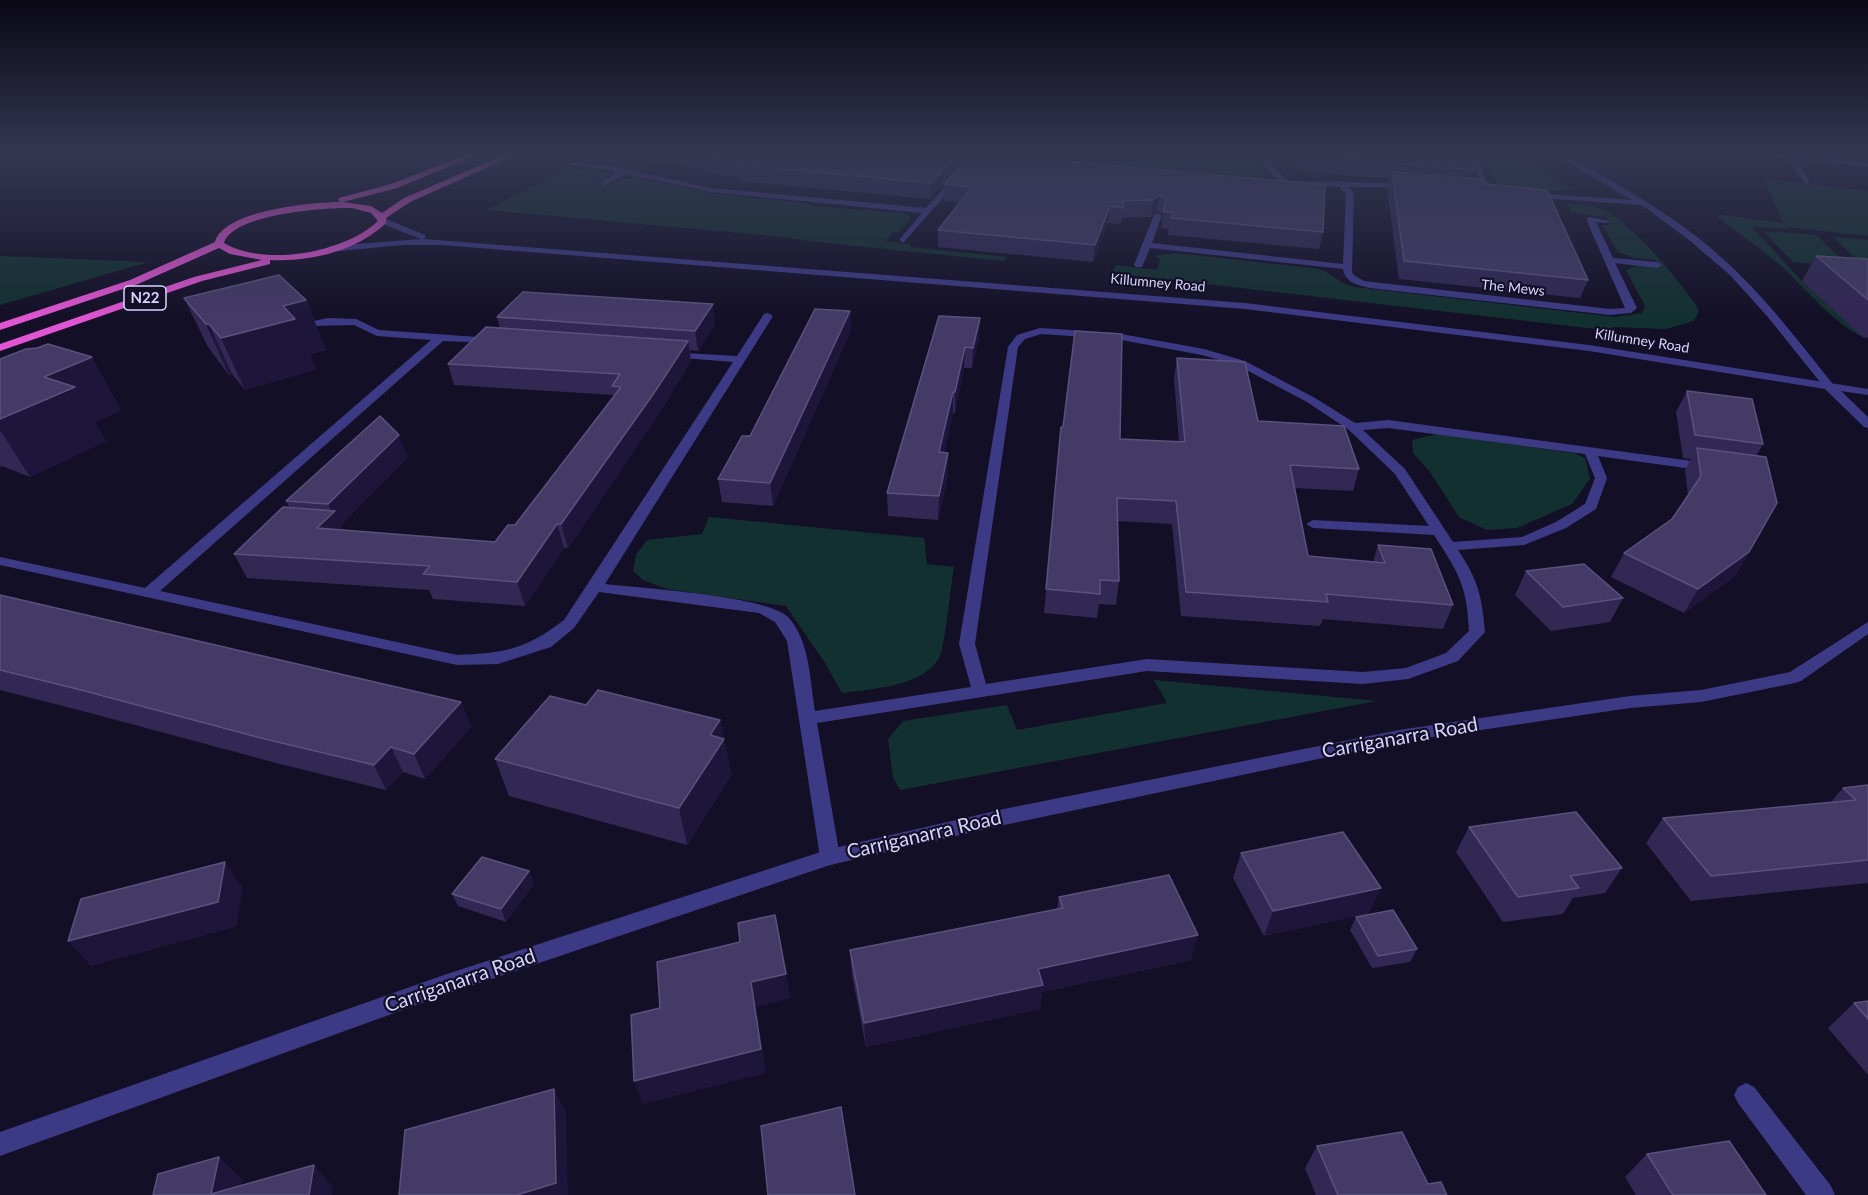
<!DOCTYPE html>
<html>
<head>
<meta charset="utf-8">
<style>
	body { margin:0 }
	canvas { display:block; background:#130f26 }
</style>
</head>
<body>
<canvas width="1868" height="1195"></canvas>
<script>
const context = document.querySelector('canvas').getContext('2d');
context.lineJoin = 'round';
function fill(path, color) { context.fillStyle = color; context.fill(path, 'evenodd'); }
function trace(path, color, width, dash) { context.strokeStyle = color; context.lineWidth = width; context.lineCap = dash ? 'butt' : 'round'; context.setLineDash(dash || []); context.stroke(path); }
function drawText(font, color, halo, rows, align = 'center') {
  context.font = font + ' Lato,sans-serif'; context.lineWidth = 4.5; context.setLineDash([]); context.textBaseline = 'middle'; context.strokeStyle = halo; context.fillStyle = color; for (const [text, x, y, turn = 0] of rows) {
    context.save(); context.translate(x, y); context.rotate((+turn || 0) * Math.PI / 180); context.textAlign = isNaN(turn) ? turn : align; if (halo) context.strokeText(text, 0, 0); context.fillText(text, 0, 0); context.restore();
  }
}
const green = new Path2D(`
	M1038,153H1258L1256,163L1265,175L1250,179L1047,159L1039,156Z
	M1481,153H1516L1573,189L1555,191L1497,185Z
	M569,167L610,173L598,183L612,184L621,180L637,178L710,193L811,204L810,206L903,213L909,215L910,220L899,232H893L885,241L910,244V247L1007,257L1003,261L808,241L785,237L487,210Z
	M1763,179L1868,191V236L1787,227L1788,229L1752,227L1802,281L1862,337L1868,339C1836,328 1806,288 1780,265C1759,247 1736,231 1714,214L1784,223Z
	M1567,204C1576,204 1591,205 1599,208C1630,220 1674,275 1694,302L1699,311L1694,321L1666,329L1613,327V331L1112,273L1116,265L1157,270L1160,259L1154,256L1176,253L1319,269C1332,274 1341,284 1354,287L1615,317L1642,313L1645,306L1626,270L1636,266L1659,268L1655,260L1634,258L1618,252L1602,225H1610L1606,217L1572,213Z
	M1763,231L1816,235L1850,267L1793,262Z
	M1833,237L1868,240V269H1867Z
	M0,256L148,262L0,305Z
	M1437,434L1574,453L1585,458L1590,479L1572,504L1517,528L1487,530L1459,517L1430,472L1413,453L1412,440Z
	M709,517L924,538L927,564L954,567C951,583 945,648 939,658C922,687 871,689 842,693L825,663L786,606L667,589L643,580L633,571L636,555L647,540L702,534Z
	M1154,680L1377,701L900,790L893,778L888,739L903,721L1007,705L1017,730L1167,703Z`);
const minor = new Path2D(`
	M975,153H983L903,243L899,240L922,213L711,192L626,174L604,186L600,184L601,182L618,172L567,164L571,162L611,166L711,188L926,208Z
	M986,153H1004L1027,158L1023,160Z
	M1263,153H1271V163L1287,181L1334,182L1338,180L1343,182L1412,184V188H1409L1348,187L1354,193L1352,272L1355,276L1364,281L1610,309L1625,308L1586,219L1590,217L1610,221L1606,223L1596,222L1613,258L1657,262L1662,265L1657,268L1615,263L1637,308L1631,313L1610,315L1370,288C1357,285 1346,283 1343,269L1150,248L1142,267H1136L1134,265L1154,215L1158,213L1162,215L1152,243L1343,264L1346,194L1339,187L1280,185L1263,163Z
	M1467,153H1475L1492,194L1485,192Z
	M1551,153H1560C1623,186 1685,221 1736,271C1771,305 1801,344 1832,383V387H1824L1767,316L1730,275L1689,240L1646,208L1641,205L1528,197V193H1531L1632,200Z
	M1752,153H1776L1868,163V167L1795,159L1810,182L1806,184L1787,159Z
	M768,313L773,316L605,584C639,588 771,596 789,618C810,642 810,681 815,711L971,687L959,644L1008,347L1017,335L1040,328L1116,333L1204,349L1245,361L1315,398L1355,423L1388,420L1707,463L1713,467L1707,471L1598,456L1607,478L1596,509L1566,528L1524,545L1458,550C1478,580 1482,596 1485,632L1458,661L1408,679L1363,684L1147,671L817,723L840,857L837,863L830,865L823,863L820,857L787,641L775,622L759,613L599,592L574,628L551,647L498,664L457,665L0,565V557L145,588L431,340L377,336L354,325L309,326V322L328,318L356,319L379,330L492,338L496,339V343L443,341L160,591L457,655C504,653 525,650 564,620L733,362L671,357L667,356V352L737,356L764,314ZM1041,334L1116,339L1202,355L1237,365L1307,402L1349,430L1395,474L1429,526L1313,520L1306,524L1313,528L1434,535C1458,572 1467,585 1469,631L1446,653L1406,668L1363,672L1147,659L986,684L975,644L1018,347L1025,339ZM1388,428L1585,454L1595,478L1585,504L1556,522L1522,537L1453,542L1405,469L1363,430Z
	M1746,1083L1754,1087L1831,1186L1835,1195H1806L1738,1103L1734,1095L1738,1087Z`);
const tertiary = new Path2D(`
	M380,219H386L425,235L426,237L423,239L1245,303L1589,345L1868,389V395L1841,391L1868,417V428L1864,427L1825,389L1589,351L1245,309L442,245H402L330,252L326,249L330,246L421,239L380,223Z
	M1868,622V634L1801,681L1795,683L1701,702L1630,708L1399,742L1004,825L830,865L444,995L0,1156V1132L444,975L830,849L1004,809L1399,730L1630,696L1701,690L1790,672Z`);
const trunk = new Path2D(`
	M471,153H482L397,188L343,202L371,206L382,213L404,198L509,153H520L410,202L386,218V223C357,251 310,262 270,260V264L202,281L0,351V344L194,277L262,260L230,254L219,248L138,284L0,330V323L130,280L215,242C224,210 313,202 341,202L338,200L339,198L391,184ZM352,208L371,213L378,221C344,253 265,267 224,243C232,214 326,207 352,208Z`);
const wall = new Path2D(`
	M595,153H972L949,179L998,155L1323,232L1319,249L1168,235L1169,229L1161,228L1163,214L1157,211L1151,217L1122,218L1121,224L1108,223L1093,262L938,247V230L960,202L944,201V185L931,199L739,181V177L703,173L702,168L652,163V159L595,154Z
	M1300,153H1457L1474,170L1472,178L1486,184L1588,280L1580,298L1399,279L1387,188L1390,179L1300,171Z
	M1816,256L1868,259V338L1862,337L1802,281Z
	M184,298L306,300L326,350L310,354L316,369L245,390L232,374L229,375L208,347Z
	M850,311L851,330L773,506L722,502L718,479L750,436Z
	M497,317L715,324L698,351L690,350L691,361L658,415L568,548H564L525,606L433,599L429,590L247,578L234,554L290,508L286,501L408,457L341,525L343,530L495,542L515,525L614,396V395L454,385L448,364L500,328Z
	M979,338L972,368H964L955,413H953L944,453H948V475L938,520L888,516L887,493L928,351Z
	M1177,358L1258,421L1359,469L1353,491L1294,488L1308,556L1373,562L1378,545L1453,605L1443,629L1323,619L1320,626L1181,616L1172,524L1117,521L1119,581L1116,605L1099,604L1097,618L1044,613L1061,427L1120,439L1179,442L1174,378Z
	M0,359L121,410L95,422L106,441L30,477L2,466L0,467Z
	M1687,391L1763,444L1756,456L1749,552L1735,576L1684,613L1611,577L1624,553L1672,519L1688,496L1685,470L1691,459L1683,458L1676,412Z
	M1526,571L1623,598L1610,622L1551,631L1515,595Z
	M0,595L461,702L471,727L425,779L403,772L386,790L276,763L98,715L0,690Z
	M720,720L731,775L687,845L509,796L495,759Z
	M1868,785V883L1691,901L1646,843L1663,818L1831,802L1843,788Z
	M1469,827L1622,868L1605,893L1573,898L1563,914L1503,922L1456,852Z
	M1241,853L1369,913L1264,936L1233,878Z
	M529,871L534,884L506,922L458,906L452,894Z
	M1059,897L1191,960L1042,992L1040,1009L866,1047L852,975L850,950L1057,909Z
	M1356,917L1417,949L1410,962L1372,968L1350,930Z
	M1868,1001V1075L1828,1028L1854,1003Z
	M1317,1146L1428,1184L1447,1195H1316L1305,1168Z
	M1647,1154L1766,1195H1636L1625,1177Z`);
const shadedWall = new Path2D(`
	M959,153H972L931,199V183Z
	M1159,195L1157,211L1151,217L1153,200Z
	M1110,206L1108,223L1093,262L1095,245Z
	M306,300L326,350L310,354L316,369L245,390L221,338L283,306Z
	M713,304L715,324L698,351L695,331Z
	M850,311L851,330L773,506L770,483Z
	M980,318L979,338L972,368L973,348Z
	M206,324H209L232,374L229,375Z
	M688,341L691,361L658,415L568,548L561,524Z
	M965,347L964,368L955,413V392Z
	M92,357L121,410L95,422L106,441L30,477L0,430V419L44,377Z
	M953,392V413L939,475V452Z
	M399,435L408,457L341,525L345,534L317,528L332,513L328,504Z
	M948,453V475L938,520L939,496Z
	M557,524L564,548L525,606L517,582Z
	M1749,552L1735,576L1684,613L1698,589Z
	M461,702L471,727L425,779L414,754Z
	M720,720L731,775L687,845L679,808L710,735Z
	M391,747L403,772L386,790L374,765Z
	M225,862L243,888L236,927L91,966L68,941Z
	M529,871L534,884L506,922L501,909Z
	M1381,888L1369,913L1264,936L1273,911Z
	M1198,935L1191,960L1042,992L1040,1009L866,1047L864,1023L1038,969Z
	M786,974L790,998L756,1007L766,1073L643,1104L634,1081L751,982Z
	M554,1089L566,1112L568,1195H517Z
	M219,1157L242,1179L239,1195L211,1194Z
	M314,1165L333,1187L332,1195H309Z`);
const building = new Path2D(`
	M708,153H959L931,183L737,165L742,162L701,158Z
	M973,153H989L988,154L1325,185L1323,232L1171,218L1173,212L1163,211L1166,198L1159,195L1153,200L1123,201V208L1110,206L1095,245L938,230L972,187L944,184Z
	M1303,153H1457L1474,170L1303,155Z
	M1392,172L1483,179L1486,184L1547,190L1588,280L1404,261Z
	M1816,256L1868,259V300Z
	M279,275L306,300L283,306L295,319L221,338L209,324H206L184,298Z
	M523,292L713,304L695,331L497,317Z
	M815,309L850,311L770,483L718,479L742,436H750Z
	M939,316L980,318L973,348L965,347L955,392H953L939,452L948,453L939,496L887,493Z
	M486,327L688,341L654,393L561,524H557L517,582L423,574L430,566L234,554L283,507L335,511L317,528L495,542L508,525H515L621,387L612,386L620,374L448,364Z
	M1075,331L1122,334L1120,439L1185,442L1177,358L1245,362L1258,421L1344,426L1359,469L1290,465L1308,556L1385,563L1378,545L1431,549L1453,605L1326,594L1328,602L1186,592L1176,501L1117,498L1119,581L1100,580V594L1046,589L1061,427H1063Z
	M48,344L92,357L44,377L75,387L0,419V359L26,349L37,348Z
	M1687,391L1752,399L1763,444L1695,435Z
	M380,416L399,435L328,504L286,501Z
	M1697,448L1766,457L1777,503L1749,552L1698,589L1624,553L1672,519L1681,506L1701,476Z
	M1584,564L1623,598L1563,607L1526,571Z
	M0,595L461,702L414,754L391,747L374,765L261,738L81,690L0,670Z
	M598,690L720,720L710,735L724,739L679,808L495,759L550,696L586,705Z
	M1868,785V860L1711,876L1663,818L1856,800L1843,788Z
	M1576,812L1622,868L1570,876L1579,888L1518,897L1469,827Z
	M1343,832L1381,888L1273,911L1241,853Z
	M482,857L529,871L501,909L452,894Z
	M225,862L218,902L68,941L81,899Z
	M1169,875L1198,935L1038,969L1043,985L864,1023L850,950L1063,908L1059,897Z
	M1393,910L1417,949L1378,956L1356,917Z
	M775,915L786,974L751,982L761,1049L634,1081L631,1015L660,1008L657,962L740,942L738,923Z
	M1868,1001V1019L1854,1003Z
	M554,1089L556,1183L517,1195H399L405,1130Z
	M841,1107L855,1195H768L761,1126Z
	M1402,1132L1428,1184L1441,1182L1447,1195H1338L1317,1146Z
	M1729,1141L1766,1195H1673L1647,1154Z
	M219,1157L211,1194L314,1165L309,1195H153L158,1174Z`);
const farStreetnames = [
	["Killumney Road",1158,283,5],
	["The Mews",1513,288,6],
	["Killumney Road",1642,341,9]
];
const shields = [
	[145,298,42]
];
const shieldNames = [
	["N22",145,298]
];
const nearStreetnames = [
	["Carriganarra Road",1400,738,-10],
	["Carriganarra Road",924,835,-13],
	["Carriganarra Road",460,981,-19]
];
fill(green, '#12302f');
fill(minor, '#3d3a85');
fill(tertiary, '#3d3a85');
fill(trunk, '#e055d1');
fill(wall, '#312854');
fill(shadedWall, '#1d163a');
fill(building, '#433a66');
trace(building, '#5a527e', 1.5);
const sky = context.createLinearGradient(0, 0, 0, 320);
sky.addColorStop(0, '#0a0815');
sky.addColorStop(0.48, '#333752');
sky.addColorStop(1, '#33375200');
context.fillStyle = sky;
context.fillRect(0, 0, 1868, 320);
drawText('14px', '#d9d4ff', '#130f26', farStreetnames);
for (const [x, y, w] of shields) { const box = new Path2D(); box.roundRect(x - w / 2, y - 12, w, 24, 4.5); context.fillStyle = '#130f26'; context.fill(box); trace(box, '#d9d4ff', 1.5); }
drawText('bold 15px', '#d9d4ff', null, shieldNames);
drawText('20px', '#d9d4ff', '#130f26', nearStreetnames);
</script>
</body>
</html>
